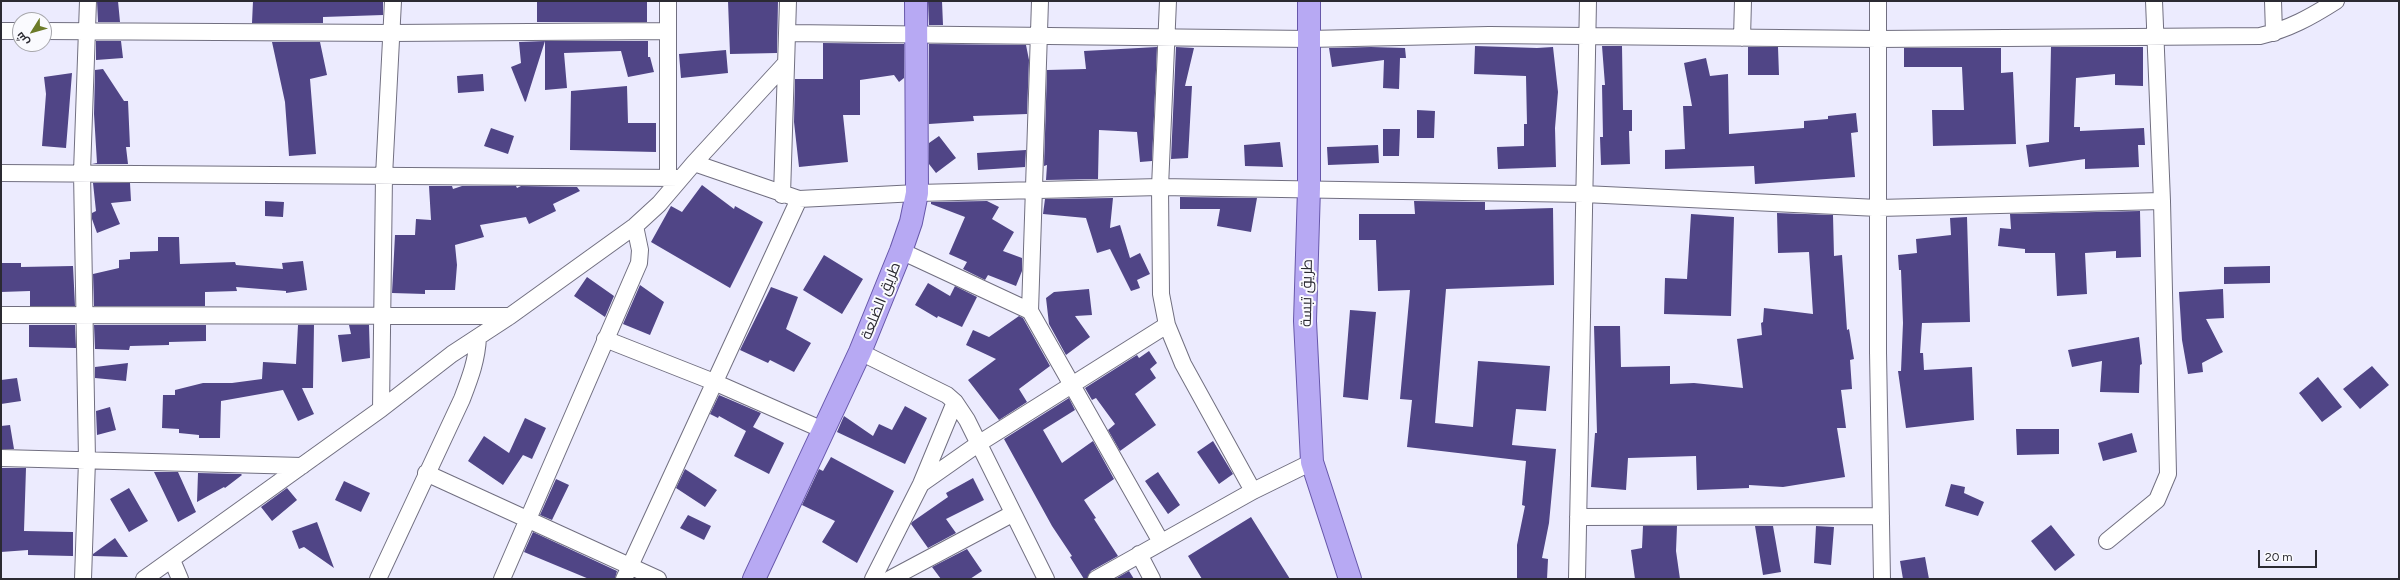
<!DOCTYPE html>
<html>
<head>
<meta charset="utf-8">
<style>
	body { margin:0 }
	#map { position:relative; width:2400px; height:580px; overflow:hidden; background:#ecebfe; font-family:Figtree,Cairo,sans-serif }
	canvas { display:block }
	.frame { position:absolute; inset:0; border:2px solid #2b2a32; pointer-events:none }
	.north { position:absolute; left:12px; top:12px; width:40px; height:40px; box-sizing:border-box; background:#fafafe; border:1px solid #a7a7ac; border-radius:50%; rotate:233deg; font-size:11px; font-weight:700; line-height:16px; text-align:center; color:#2b2a32 }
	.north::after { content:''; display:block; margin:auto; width:14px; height:18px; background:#6c7b29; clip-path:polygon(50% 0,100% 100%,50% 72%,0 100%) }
	.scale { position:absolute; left:2258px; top:550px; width:59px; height:18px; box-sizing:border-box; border:2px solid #2b2a32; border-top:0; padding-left:5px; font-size:12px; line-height:14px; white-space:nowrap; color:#2b2a32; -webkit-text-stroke:3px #fafafe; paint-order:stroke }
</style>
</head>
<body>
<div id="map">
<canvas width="2400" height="580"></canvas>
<div class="frame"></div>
<div class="north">ش</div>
<div class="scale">20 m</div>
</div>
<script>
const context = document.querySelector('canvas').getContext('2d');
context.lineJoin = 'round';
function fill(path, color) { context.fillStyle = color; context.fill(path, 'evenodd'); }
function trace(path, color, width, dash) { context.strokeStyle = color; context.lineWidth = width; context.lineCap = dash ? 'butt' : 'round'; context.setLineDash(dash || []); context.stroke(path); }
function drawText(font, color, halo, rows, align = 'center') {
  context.font = font + ' Figtree,Cairo,sans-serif'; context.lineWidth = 4; context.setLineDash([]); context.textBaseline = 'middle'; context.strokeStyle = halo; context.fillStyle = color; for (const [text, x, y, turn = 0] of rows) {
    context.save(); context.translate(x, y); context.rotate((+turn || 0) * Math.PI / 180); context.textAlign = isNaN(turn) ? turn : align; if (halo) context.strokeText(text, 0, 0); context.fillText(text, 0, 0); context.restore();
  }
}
const building = new Path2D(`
	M97,1H118L120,22H98Z
	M253,1H383V15L323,17V23H252Z
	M537,1H647V22H537Z
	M728,1H778L777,53L730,54Z
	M928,1H942L943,25H929Z
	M96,41H121L123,58L96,60Z
	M545,41L526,101L525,102L511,67L521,63L519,42Z
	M545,41H648V57H650L654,72L628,77L621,51L564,53L567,88L545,90Z
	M272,42H320L327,75L310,79L316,154L289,156L285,102Z
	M823,43L904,44V78L899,82L894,75L860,80V115H843L848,162L799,167L794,122L795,79H823Z
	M929,44L1026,45L1029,60L1027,114L973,116L974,121L929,124Z
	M1475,46L1537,48L1553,47L1558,92L1555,128L1556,167L1498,169L1497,147L1524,146V124H1527L1526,76L1474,74Z
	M1602,46H1622L1623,110H1632V131H1629L1630,164L1601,165L1600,137H1603L1602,85H1605Z
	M1157,47L1152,161L1140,162L1137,132L1099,130L1098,179L1046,180L1047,165L1044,166L1047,70L1086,69L1084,51Z
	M1176,47L1194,48L1185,86H1192L1188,158L1171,159Z
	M1371,47L1405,48L1406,58H1400L1399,89L1383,88L1384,60L1332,67L1329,48Z
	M1748,47H1778L1779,75H1748Z
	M2051,47H2143V86L2115,85V74L2076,78L2074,127H2080V131L2144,128L2145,145H2138L2139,167L2085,169V159L2029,167L2026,145L2049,142Z
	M1904,48H2001V73L2013,72L2016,144L1933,146L1932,110H1964L1962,67H1904Z
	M726,50L728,73L681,78L679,54Z
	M1706,58L1710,76L1728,74L1729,134L1804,128V121L1828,119V116L1856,113L1858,132L1851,133L1855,177L1755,184L1754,166L1665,169V150L1685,149L1683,106H1692L1684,63Z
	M103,69L124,101H128L130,147H126L128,164H92L97,163L94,114L95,70Z
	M72,73L66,148L42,146L46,94L44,77Z
	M483,74L484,91L458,93L457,76Z
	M627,86L628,123H656V152L570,150L571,91Z
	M1417,110L1435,111L1434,138H1417Z
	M491,128L514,136L508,154L484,146Z
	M1383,129H1400L1399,156H1383Z
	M939,136L956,158L936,173L929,164V143Z
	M1280,142L1283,167L1245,166L1244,145Z
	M1378,145L1379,163L1328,165L1327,147Z
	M1026,150L1025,167L978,170L977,153Z
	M93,183H130L131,201L111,203L120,224L97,233L92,219V213L96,211Z
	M702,185L734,209L735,206L763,222L730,288L651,242L671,206L682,212Z
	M429,186H452L453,189L462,186H516L517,188L521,186L577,187L580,191L553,204L556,211L529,224L526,217L480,225L484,237L455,245L457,265L455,290H425V294L392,293L395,235H415L416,219L431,220Z
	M1180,197L1257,198L1251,232L1217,226L1220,209H1180Z
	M1113,198L1110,228L1120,225L1130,258L1140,253L1150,274L1137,280L1140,288L1131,291L1110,249L1097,253L1086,218L1043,214L1045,199Z
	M265,201L284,202L283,217L265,216Z
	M987,201L999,207L992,219L1014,232L1003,251L1022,258V271L1016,286L988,275L985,280L963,269L967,262L949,254L965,217L931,204V202Z
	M1414,201L1485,202V210L1553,208L1554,285L1446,289L1435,423L1473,427L1478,361L1550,366L1546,411L1516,409L1512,445L1556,449L1549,523L1542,558L1548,559L1547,579H1517V545L1525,506L1522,505L1526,461L1407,447L1412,400L1400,399L1410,290L1378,291L1376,240H1359V214H1415Z
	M2140,211L2141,257L2116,258V251L2085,253L2087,294L2057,296L2055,253H2025V249L1998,246L2000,228L2011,229L2010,214Z
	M1777,213L1833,215L1834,256L1842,255L1847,330L1849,329L1854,359L1850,360L1852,389L1841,390L1846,428H1837L1845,477L1783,487L1749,485V488L1697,490L1696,456L1628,458L1626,490L1591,487L1595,433H1597L1594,326H1620L1621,367L1670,366V384L1694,383L1743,388L1737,339L1762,335L1761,323L1763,322L1764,308L1813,314L1809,252L1778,253Z
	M1691,214L1734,217L1731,316L1664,314L1665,278L1687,279Z
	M1967,217L1970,322L1922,323L1920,353H1923L1924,370L1972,367L1974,420L1906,428L1898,371H1901L1903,323L1901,270H1899L1898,255L1917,253L1916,239L1951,235L1950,218Z
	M158,237H179L180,264L235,262L236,265L283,269L282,263L303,261L307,290L286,293V291L236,287L237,291L205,292V306H94L93,274L119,268V260L130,259V252L158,251Z
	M824,255L863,279L842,314L803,290Z
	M1,263H21V267L73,266L75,306H30V291L1,292Z
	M2270,266V283L2224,284V267Z
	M587,277L614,296L605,317L574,296Z
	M928,283L950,296L955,286L977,297L962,327L938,316L937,318L915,305Z
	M640,285L664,302L650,335L623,324Z
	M771,287L798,297L786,329L811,343L794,372L770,360L768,363L740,350Z
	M1089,289L1092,315L1075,316L1090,337L1066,355L1049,324L1046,298L1054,292Z
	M2223,289L2224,318L2206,319L2223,352L2202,363L2203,372L2188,374L2182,340L2179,292Z
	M1350,310L1376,312L1368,400L1343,397Z
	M1019,316L1023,318L1050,366L1019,389L1027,402L999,420L968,380L996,359L966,345L973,330L989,337Z
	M29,325H75L76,348L29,347Z
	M94,325H206V341L169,342V345L130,346L129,350L95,349Z
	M298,325H314L313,388H302L314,414L298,421L283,390L221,401L220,438H199V435L179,433V429L162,428L163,395H175V390L203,383H232L262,379L263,362L296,364Z
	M349,325H369L370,358L342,362L338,335L351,334Z
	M2139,337L2142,364L2140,365L2139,393L2100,392L2102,361L2072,367L2068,350Z
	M1149,351L1157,363L1150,369L1156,378L1135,394L1156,425L1120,451L1108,430L1115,424L1096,398L1092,400L1085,388L1137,355L1139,358Z
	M128,363L126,381L95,378V367Z
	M2372,366L2389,385L2360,409L2343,389Z
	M2318,377L2342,407L2322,422L2299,393Z
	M17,378L21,401L1,404V380Z
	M719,395L761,413L753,427L784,443L769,474L734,456L746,431L719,416L718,418L710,414Z
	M1069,398L1075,410L1043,430L1062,463L1093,441L1114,479L1084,500L1096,518L1094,519L1118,556L1091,571L1087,579H1084L1070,557L1072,556L1052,526L1004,439Z
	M905,406L927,418L905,464L837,432L844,416L873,436L879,424L892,430Z
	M110,407L116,430L97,435L96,411Z
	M525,418L546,428L532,459L523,455L503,485L468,461L484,436L509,453Z
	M10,425L14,449H1V426Z
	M2016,429H2059V454L2017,455Z
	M2132,433L2137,452L2103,461L2098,443Z
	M1213,441L1233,474L1219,484L1197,452Z
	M831,457L894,491L857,563L822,542L835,521L802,505L819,469L823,471Z
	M1,468H26L24,531L73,532V556L28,555V550L1,552Z
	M685,469L717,490L705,507L676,488Z
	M154,472H178L196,512L178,522Z
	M1158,472L1180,505L1168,514L1145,481Z
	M198,473L241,474L242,475L225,488L224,487L197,502Z
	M973,478L984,500L946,519L956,533L928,548L911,524L912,522L948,497L946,493Z
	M556,479L569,485L552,520L540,515Z
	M344,481L370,493L361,512L335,500Z
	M1951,484L1965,487L1964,493L1984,502L1978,516L1945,506Z
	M129,488L148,521L129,532L110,499Z
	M287,488L297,500L272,521L261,507Z
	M688,515L711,526L704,540L680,528Z
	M1251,517L1290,579H1202L1188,556Z
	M317,522L334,568L304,547L299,549L292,531Z
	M2051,525L2075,555L2055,571L2031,541Z
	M1643,526H1677L1676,551L1680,579H1635L1631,550L1642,548Z
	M1755,526H1773L1781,572L1763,575Z
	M1816,526L1834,527L1831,565L1814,563Z
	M533,532L617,571L615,579H589L524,552Z
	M115,538L128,557L93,556V554Z
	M967,549L982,571L970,579H941L932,567Z
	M1925,557L1929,579H1903L1900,561Z
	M1129,571L1134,579H1115Z`);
const minor = new Path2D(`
	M1168,1L1160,187L1161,294L1167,325L1183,364L1253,491
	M1878,1V352L1882,579
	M2273,1L2274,33
	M1,31H20
	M44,31L391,33L668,31
	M788,33L1309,39L1489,35L1878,39L2260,36C2289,29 2311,17 2336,1
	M1742,38L1743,1
	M694,163L799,199L917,193L1160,187L1584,194L1878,208L2162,201
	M1,173L680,178
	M668,176V1
	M782,195L788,1
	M901,251L1030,311L1161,542
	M1030,311L1040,1
	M1,315L510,316
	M605,339L714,382L823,430
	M860,352L947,395L955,402L967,420L1046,579
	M381,409L384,176L393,1
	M1,458L302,466
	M426,473L658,579
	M921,484L978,444L1167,325
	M1578,517L1881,516
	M2107,541L2157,500L2168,474L2162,201L2154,1
	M1139,554L1152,579
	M172,560L180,579
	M83,579L87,460L82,172L88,1
	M144,579L381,409L452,354L510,316L635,226L659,204L694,163L786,63
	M378,579L462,399C470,378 477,360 478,337
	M502,579L639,263L640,250L635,226
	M624,579L799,199
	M873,579L921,484L955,402
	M890,579L1012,514
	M1096,579L1253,491L1312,462
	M1577,579L1588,1`);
const primary = new Path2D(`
	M1309,1V188L1305,321L1312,462L1350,579
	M754,579L860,352L901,251L911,222L917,193L916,1`);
const streetNames = [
	["طريق تبسة",1307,293,-89],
	["طريق الضلعة",881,301,-68]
];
fill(building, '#504586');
trace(minor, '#716f80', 18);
trace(primary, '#6757aa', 24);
trace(minor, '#fff', 16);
trace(primary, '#b7a9f3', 22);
drawText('15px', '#2b2a32', '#fafafe', streetNames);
</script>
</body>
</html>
